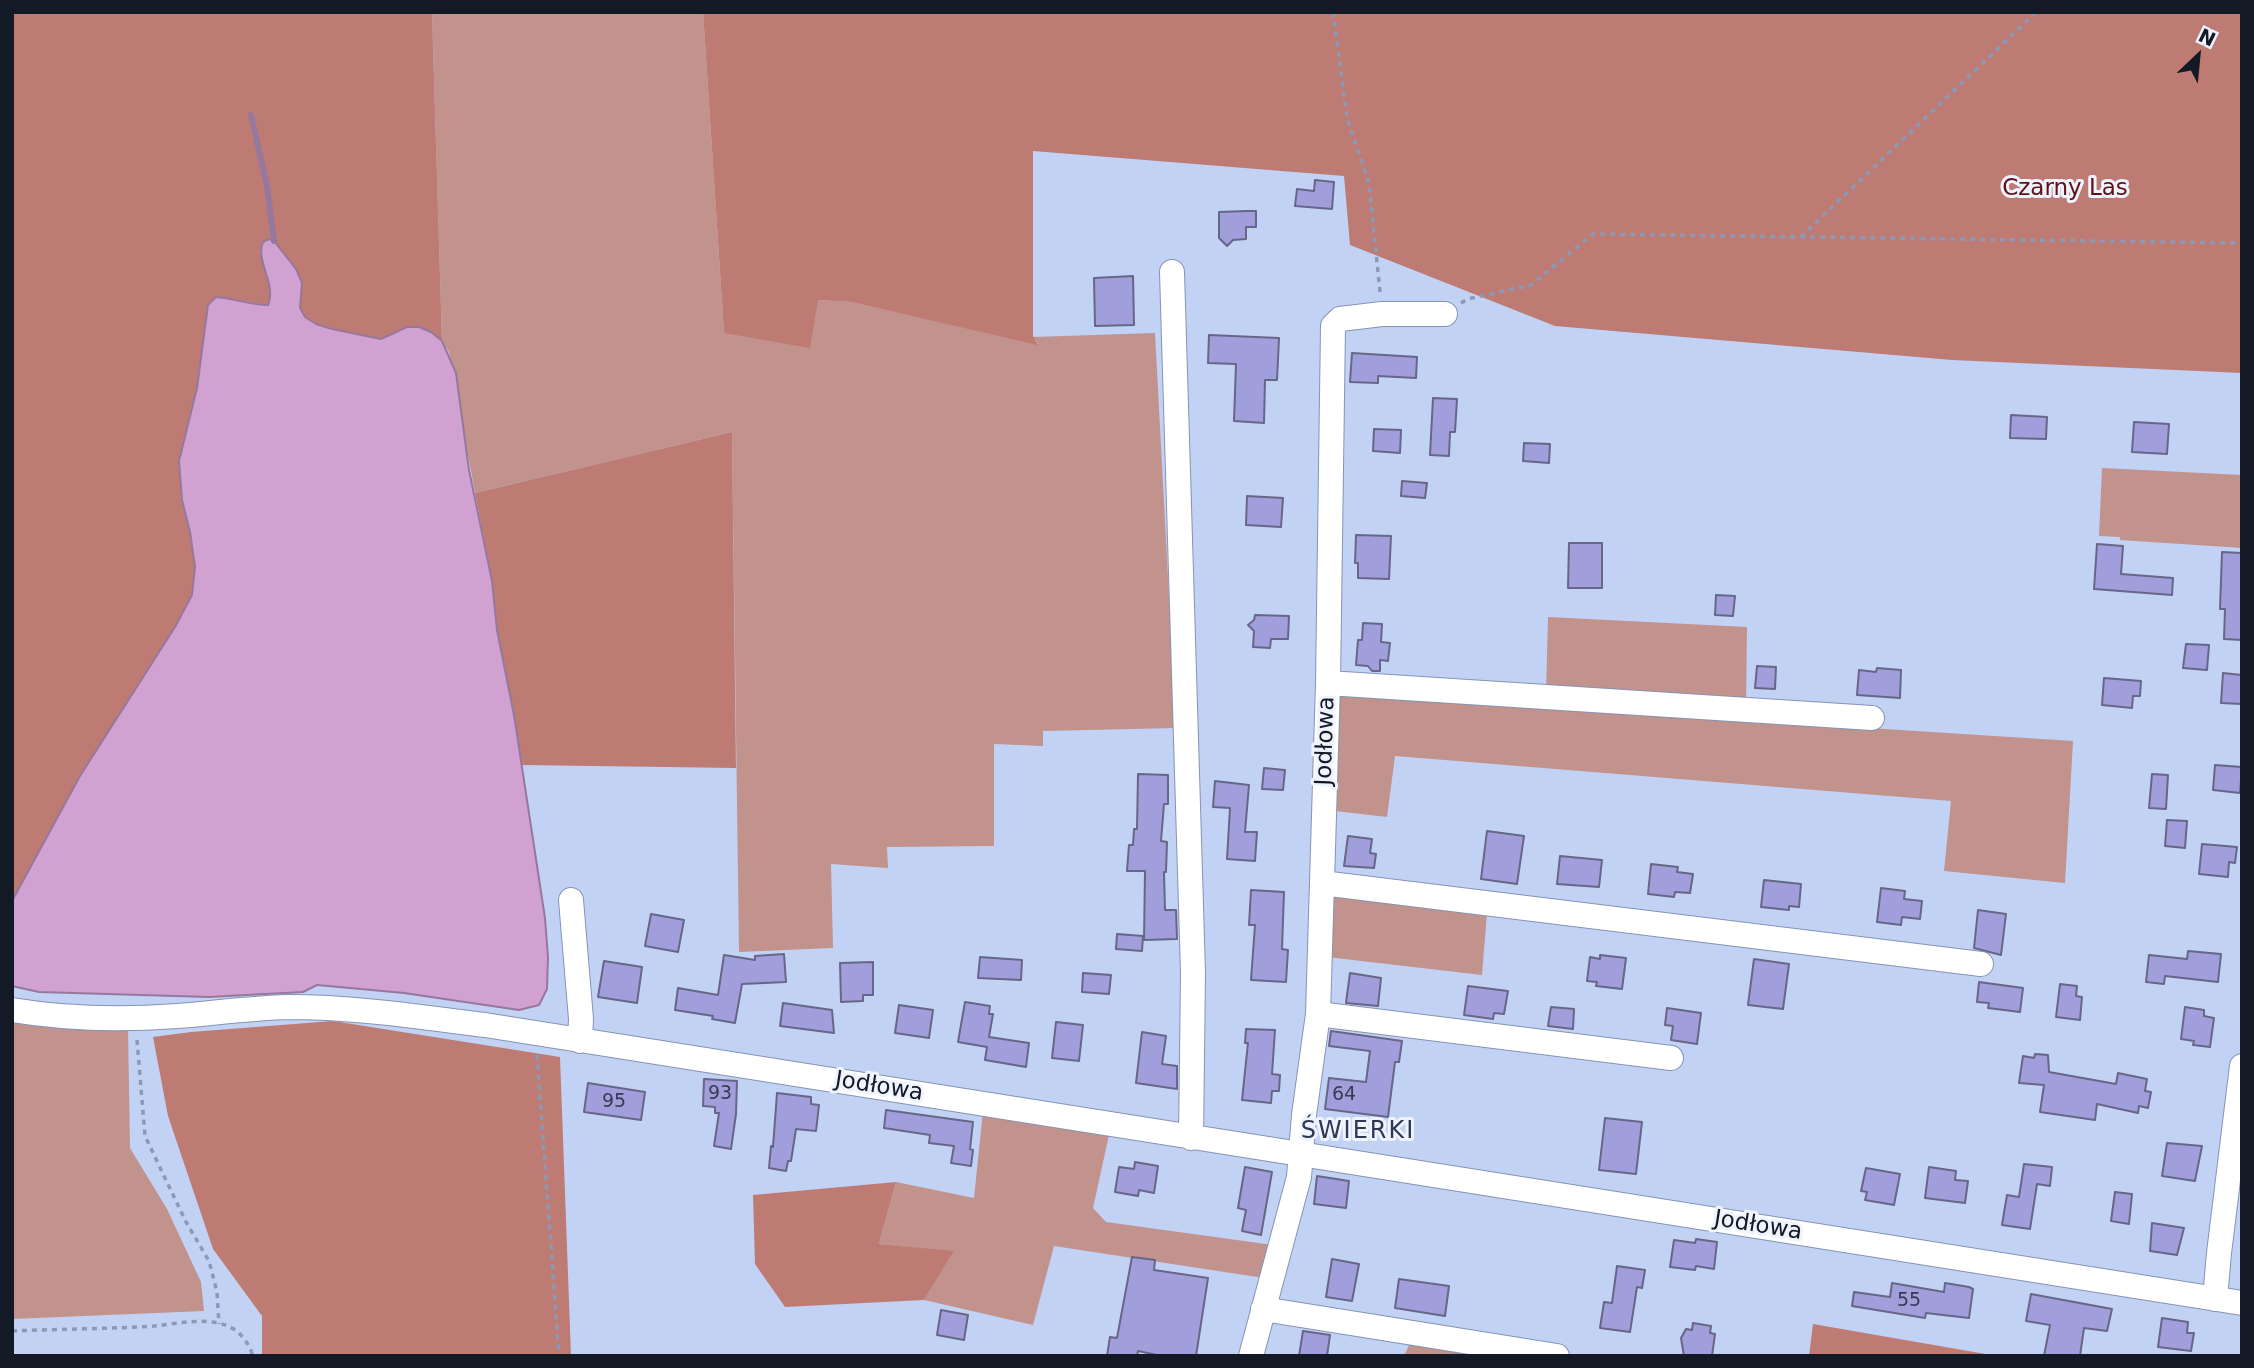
<!DOCTYPE html>
<html>
<head>
<meta charset="utf-8">
<style>
	body { margin:0 }
	#map { position:relative; width:2254px; height:1368px; overflow:hidden; background:#c2d2f5; font-family:"DejaVu Sans",sans-serif }
	canvas { display:block }
	.frame { position:absolute; inset:0; border:14px solid #131925; pointer-events:none }
	.north { position:absolute; left:2163px; top:21px; width:70px; height:70px; -webkit-text-stroke:5px #eef3fe; paint-order:stroke; rotate:26deg; font-size:19px; font-weight:700; line-height:28px; text-align:center; color:#131925 }
	.north::after { content:''; display:block; margin:auto; width:24px; height:32px; background:#131925; clip-path:polygon(50% 0,100% 100%,50% 72%,0 100%) }
</style>
</head>
<body>
<div id="map">
<canvas width="2254" height="1368"></canvas>
<div class="frame"></div>
<div class="north">N</div>
</div>
<script>
const context = document.querySelector('canvas').getContext('2d');
context.lineJoin = 'round';
function fill(path, color) { context.fillStyle = color; context.fill(path, 'evenodd'); }
function trace(path, color, width, dash) { context.strokeStyle = color; context.lineWidth = width; context.lineCap = dash ? 'butt' : 'round'; context.setLineDash(dash || []); context.stroke(path); }
function drawText(font, color, halo, rows, align = 'center') {
  context.font = font + ' "DejaVu Sans",sans-serif'; context.lineWidth = 6; context.setLineDash([]); context.textBaseline = 'middle'; context.strokeStyle = halo; context.fillStyle = color; for (const [text, x, y, turn = 0] of rows) {
    context.save(); context.translate(x, y); context.rotate((+turn || 0) * Math.PI / 180); context.textAlign = isNaN(turn) ? turn : align; if (halo) context.strokeText(text, 0, 0); context.fillText(text, 0, 0); context.restore();
  }
}
const green = new Path2D(`
	M432,12H703L724,333L817,300L851,302L1038,344L1033,337L1155,333L1176,728L1043,731V746L994,744V846L887,847L888,868L831,864L833,948L739,952L732,432L475,493L449,352L442,341Z
	M2102,468L2242,475V548L2120,540V537L2099,536Z
	M1548,617L1747,627L1746,705L1546,693Z
	M1334,694L2073,741L2065,883L1944,871L1951,801L1395,756L1387,817L1335,811Z
	M1327,893L1487,913L1482,975L1327,957Z
	M12,1019L42,1026L128,1027L130,1148L167,1209L201,1282L204,1311L12,1319Z
	M983,1111L1109,1135L1093,1208L1106,1222L1273,1245L1264,1278L1054,1246L1033,1325L924,1300L953,1252L879,1244L896,1182L974,1198Z
	M1412,1339L1517,1356H1404Z`);
const forest = new Path2D(`
	M12,12H432L442,341L431,332L407,327L382,339L359,336L316,324L305,317L300,308L296,269L274,241L260,250L272,296L268,305L216,297L208,305L197,388L179,461L182,500L190,532L195,567L192,595L175,627L80,776L12,901Z
	M703,12H2242V373L1952,360L1555,326L1350,245L1344,176L1033,151V336L1038,345L851,302L818,300L810,348L724,333Z
	M732,432L736,768L521,765L497,630L492,581L475,493Z
	M333,1021L560,1057L571,1356H262V1316L213,1249L168,1116L153,1037L191,1032Z
	M896,1182L879,1244L954,1251L924,1300L785,1307L755,1264L753,1195Z
	M1813,1324L1997,1356H1809Z`);
const water = new Path2D(`
	M269,239L274,241L296,269L302,283L300,308L305,317L316,324L332,329L381,339L407,327H419L431,332L442,341L456,373L469,470L492,581L497,630L514,715L545,918L548,957L547,989L539,1005L519,1010L404,993L317,985L303,992L209,997L39,992L12,986V901L80,776L175,627L192,595L195,567L190,532L182,500L179,461L197,388L208,305L216,297C234,298 250,305 268,305C277,284 255,262 263,242Z`);
const stream = new Path2D(`
	M251,115L267,186L274,241`);
const building = new Path2D(`
	M1315,180L1334,182L1332,209L1295,206L1297,189L1314,191Z
	M1247,211H1256V227H1246V239L1233,240L1227,246L1219,238V212Z
	M1133,276L1134,325L1095,326L1094,278Z
	M1209,335L1279,338L1277,380H1265L1264,423L1234,421L1236,364L1208,363Z
	M1352,353L1417,357L1416,378L1378,376V383L1350,382Z
	M1433,398L1457,399L1455,432H1450L1449,456L1430,455Z
	M2011,415L2047,417L2046,439L2010,438Z
	M2134,422L2169,424L2167,454L2132,452Z
	M1374,429L1401,430L1400,453L1373,451Z
	M1524,443L1550,444L1549,463L1523,461Z
	M1402,481L1427,483L1425,498L1401,496Z
	M1247,496L1283,498L1281,527L1246,525Z
	M1356,535L1391,536L1389,579L1358,578V563H1355Z
	M1569,543H1602V588H1568Z
	M2097,544L2123,546L2121,574L2173,578L2172,595L2094,589Z
	M2222,552L2242,553V640L2224,639L2225,609H2220Z
	M1716,595L1735,596L1733,616L1715,615Z
	M1255,615L1289,616L1288,639H1271L1270,648L1253,647L1254,631L1248,625L1254,620Z
	M1363,623L1382,624L1381,642L1390,643L1388,661L1380,660V671H1372L1368,666L1356,665L1358,640H1362Z
	M2186,644L2209,645L2207,670L2183,668Z
	M1757,666L1776,667L1775,689L1755,688Z
	M1877,668L1901,670L1900,698L1857,695L1859,670L1876,672Z
	M2223,673L2242,675V704L2221,703Z
	M2104,678L2141,681L2140,696H2133L2132,708L2102,705Z
	M2215,765L2242,767L2240,793L2213,790Z
	M1264,768L1285,770L1283,790L1262,789Z
	M1138,774L1168,775V804H1164L1161,841L1167,842L1166,872H1164L1165,910H1176L1177,939L1144,940L1145,871H1127L1129,845H1133L1134,829H1137Z
	M2152,774L2168,775L2166,809L2149,808Z
	M1215,781L1249,785L1245,832H1257L1255,861L1227,859L1230,808L1213,807Z
	M2167,820L2187,821L2185,848L2165,846Z
	M1487,831L1524,836L1517,884L1481,879Z
	M1348,836L1372,839L1370,853L1376,854L1374,868L1344,866Z
	M2202,844L2237,847L2235,863L2229,862L2228,877L2199,874Z
	M1560,856L1602,860L1599,887L1557,884Z
	M1651,864L1678,867L1677,872L1693,874L1690,893L1675,892L1674,897L1648,894Z
	M1764,880L1801,884L1799,907L1789,906V910L1761,907Z
	M1881,888L1905,891L1904,899L1922,901L1920,919L1902,917L1901,925L1877,922Z
	M1251,890L1284,892L1282,949L1288,950L1286,982L1251,980L1255,925H1249Z
	M1978,910L2006,914L2001,955L1974,948Z
	M651,914L684,920L678,952L645,946Z
	M1117,934L1143,936L1142,951L1116,949Z
	M2188,951L2221,954L2218,982L2165,976L2164,984L2146,982L2149,955L2187,959Z
	M784,954L786,982L742,984L735,1023L712,1019L713,1016L675,1010L678,988L718,995L724,955L755,960V956Z
	M1600,955L1626,958L1622,989L1596,986L1597,982L1587,981L1590,957L1600,959Z
	M980,957L1022,960L1021,980L978,978Z
	M1754,959L1789,964L1783,1009L1748,1005Z
	M604,961L642,967L637,1003L598,997Z
	M873,962V995H863V1001L841,1002L840,963Z
	M1083,973L1111,975L1109,994L1082,992Z
	M1350,973L1381,978L1378,1006L1346,1003Z
	M1979,982L2023,988L2020,1012L1988,1008L1989,1003L1977,1002Z
	M2060,984L2077,986L2076,996L2082,997L2080,1020L2056,1017Z
	M1468,986L1508,991L1504,1014L1494,1013L1493,1019L1464,1015Z
	M965,1002L990,1006L989,1014H993L989,1037L1029,1043L1026,1067L985,1060L987,1047L958,1042Z
	M783,1003L832,1010L834,1033L780,1026Z
	M899,1005L933,1010L929,1038L895,1033Z
	M1551,1007L1574,1009L1573,1029L1548,1026Z
	M2185,1007L2204,1010V1016L2214,1018L2210,1047L2193,1045L2194,1041L2181,1039Z
	M1667,1008L1701,1013L1697,1044L1671,1040L1673,1026L1665,1025Z
	M1056,1022L1083,1025L1079,1061L1052,1058Z
	M1246,1029L1275,1030L1272,1074L1280,1075L1279,1091H1272L1271,1103L1242,1100L1248,1043H1245Z
	M1331,1031L1402,1041L1399,1062H1395L1388,1117L1325,1109L1329,1078L1366,1082L1370,1051L1329,1046Z
	M1142,1032L1166,1036L1162,1064L1177,1066V1089L1136,1083Z
	M2035,1054L2048,1055L2049,1072L2116,1084L2118,1073L2147,1079L2145,1091L2151,1092L2148,1108L2139,1106L2138,1113L2097,1104L2095,1120L2040,1112L2044,1085L2019,1083L2023,1056L2034,1058Z
	M704,1079L737,1081L736,1114L731,1149L714,1146L719,1113H715V1107L703,1106Z
	M588,1083L645,1092L641,1120L584,1112Z
	M777,1093L811,1097V1104L819,1105L816,1131L796,1129L791,1161H788L786,1171L769,1168L771,1146L773,1147Z
	M886,1110L973,1122L970,1149L973,1150L971,1166L951,1163L954,1146L929,1143L930,1135L884,1128Z
	M1605,1118L1642,1122L1636,1174L1599,1170Z
	M2167,1143L2202,1146L2195,1181L2162,1176Z
	M1135,1162L1158,1166L1154,1193L1139,1190L1138,1196L1115,1192L1119,1167L1134,1169Z
	M2024,1164L2052,1167L2050,1186L2037,1184L2030,1229L2002,1225L2007,1195L2019,1197Z
	M1245,1167L1272,1172L1261,1235L1242,1231L1246,1210L1238,1208Z
	M1929,1167L1956,1171L1955,1180L1968,1181L1965,1203L1925,1198Z
	M1866,1168L1900,1174L1894,1205L1865,1200L1867,1192L1861,1191Z
	M1317,1176L1349,1181L1346,1208L1314,1204Z
	M2115,1192L2132,1194L2129,1224L2111,1221Z
	M2152,1223L2184,1228L2177,1255L2150,1251Z
	M1696,1239L1717,1242L1714,1269L1696,1266L1695,1270L1670,1267L1674,1240L1695,1243Z
	M1132,1257L1155,1260L1154,1270L1208,1278L1196,1356H1162L1138,1351L1137,1356H1107L1110,1337L1117,1338Z
	M1332,1259L1359,1264L1352,1301L1326,1297Z
	M1617,1266L1645,1270L1642,1288L1637,1287L1630,1332L1600,1328L1604,1302L1612,1303Z
	M1399,1279L1449,1286L1445,1316L1395,1308Z
	M1892,1283L1944,1292L1945,1283L1969,1287L1973,1289L1969,1318L1926,1313L1925,1318L1852,1306L1854,1292L1890,1297Z
	M2031,1294L2112,1309L2107,1331L2084,1328L2080,1356H2044L2050,1325L2026,1321Z
	M941,1310L968,1315L964,1340L937,1335Z
	M2162,1318L2188,1322L2187,1333H2194L2191,1351L2158,1347Z
	M1693,1323L1711,1326L1710,1333L1715,1334L1712,1356H1684L1681,1338L1686,1329L1692,1330Z
	M1303,1331L1330,1335L1327,1356H1299Z`);
const path = new Path2D(`
	M1333,12L1347,118L1369,183L1380,292
	M1801,237L2036,12
	M1461,303L1468,299L1531,285L1593,234L2242,243
	M137,1040L145,1136L186,1222L209,1261L217,1292L219,1324
	M537,1055L559,1356
	M12,1331C59,1329 107,1329 154,1326C177,1324 207,1316 230,1327C242,1333 249,1344 253,1356`);
const minor = new Path2D(`
	M1172,272L1193,973L1191,1138
	M1328,683L1872,718
	M1322,883L1981,964
	M571,900L581,1019L580,1041
	M12,1010C66,1019 123,1020 177,1016C215,1013 251,1008 289,1007C354,1007 420,1017 485,1025L2242,1303
	M1318,1014L1671,1058
	M2215,1299L2219,1253L2242,1066
	M1263,1309L1557,1356
	M1251,1356L1299,1177L1304,1115L1318,1014L1328,683L1333,326L1340,319L1382,314H1445`);
const numberNames = [
	["93",720,1094],
	["64",1344,1095],
	["95",614,1102],
	["55",1909,1301]
];
const parkNames = [
	["Czarny Las",2065,189]
];
const streetNames = [
	["Jodłowa",1326,741,-88],
	["Jodłowa",879,1087,9],
	["Jodłowa",1758,1226,9]
];
const neighbourhoodNames = [
	["ŚWIERKI",1358,1132]
];
fill(green, '#c2928d');
fill(forest, '#be7b74');
fill(water, '#d0a1d1');
trace(water, '#97789d', 2);
trace(stream, '#97789d', 6);
fill(building, '#a19fdb');
trace(building, '#676687', 2);
trace(minor, '#8594b4', 26);
trace(path, '#8c99b5', 3.5, [5, 5]);
trace(minor, '#fff', 24);
drawText('19px', '#363a52', null, numberNames);
drawText('23px', '#621012', '#eef3fe', parkNames);
drawText('23px', '#131925', '#eef3fe', streetNames);
context.letterSpacing = '2px';
drawText('24px', '#2d3954', '#eef3fe', neighbourhoodNames);
context.letterSpacing = '0px';
</script>
</body>
</html>
